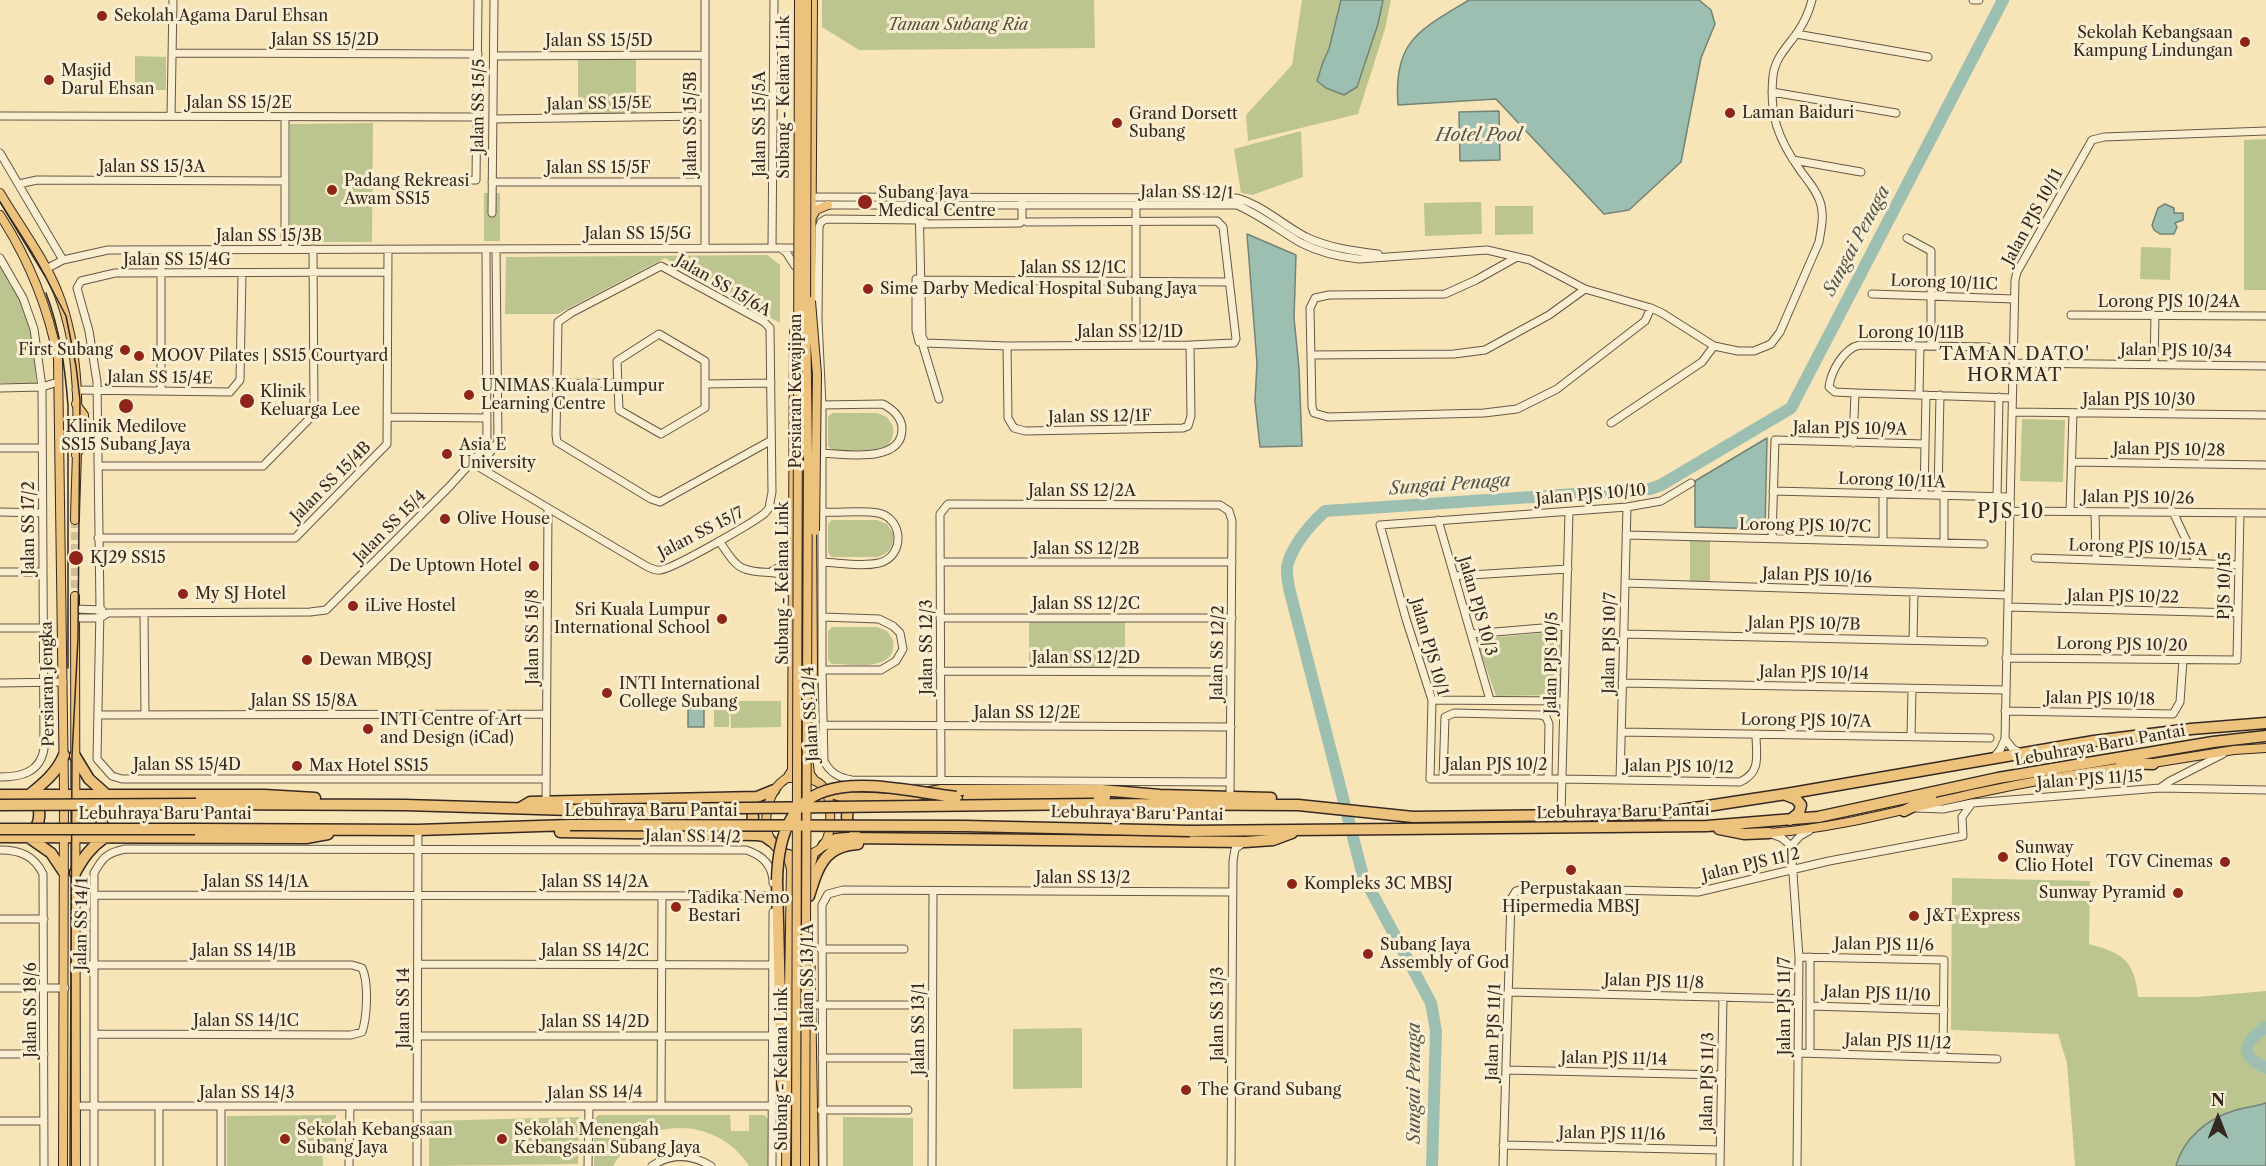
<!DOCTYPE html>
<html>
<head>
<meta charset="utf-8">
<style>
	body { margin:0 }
	#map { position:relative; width:2266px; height:1166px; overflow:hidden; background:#f7e5b8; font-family:"Libre Caslon Text",serif }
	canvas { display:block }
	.north { position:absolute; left:2188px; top:1088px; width:60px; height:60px; -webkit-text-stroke:4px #faeed1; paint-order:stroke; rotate:0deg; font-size:16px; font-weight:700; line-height:24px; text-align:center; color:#352821 }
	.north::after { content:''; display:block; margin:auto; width:21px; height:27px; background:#352821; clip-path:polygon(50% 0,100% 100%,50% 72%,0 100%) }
</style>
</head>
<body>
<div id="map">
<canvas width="2266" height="1166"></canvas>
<div class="north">N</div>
</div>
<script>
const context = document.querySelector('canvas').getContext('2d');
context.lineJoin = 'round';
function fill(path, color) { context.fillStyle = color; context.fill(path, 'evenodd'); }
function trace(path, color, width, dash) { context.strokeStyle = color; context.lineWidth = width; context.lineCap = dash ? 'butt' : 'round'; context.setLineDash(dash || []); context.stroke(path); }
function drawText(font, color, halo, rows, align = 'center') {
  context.font = font + ' "Libre Caslon Text",serif'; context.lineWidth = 6; context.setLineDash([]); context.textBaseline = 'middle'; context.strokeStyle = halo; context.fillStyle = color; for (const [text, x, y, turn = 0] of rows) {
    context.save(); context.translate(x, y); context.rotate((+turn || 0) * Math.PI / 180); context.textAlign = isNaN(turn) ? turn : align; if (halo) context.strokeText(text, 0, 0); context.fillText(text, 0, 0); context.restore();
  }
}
const green = new Path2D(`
	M822,0H1094L1095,48L859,50L822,27Z
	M1302,0H1391L1385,29L1358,114L1248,141L1246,115L1292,65Z
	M135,56L166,57V90H135Z
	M578,57H636V114L578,115Z
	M373,123L372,242H290V124Z
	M1301,131L1303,177L1252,195L1241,193L1234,149Z
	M2266,139V290H2244V140Z
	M484,193H500V241H484Z
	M1481,202L1482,234L1425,236L1424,203Z
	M1495,206H1533V234L1495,235Z
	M2141,247L2171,248L2170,280L2140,279Z
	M767,255L780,265V323L665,258L558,314H505L506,257Z
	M0,265C6,274 13,284 18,294C32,320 35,354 36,383H0Z
	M832,413H877L887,417L893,426C895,439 889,447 877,451L832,450L828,446V417Z
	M2022,419L2065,420L2063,482L2020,481Z
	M832,520H877L887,524L893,533C895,546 889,554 877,557H832L828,553V524Z
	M1690,539H1710V584H1690Z
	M1029,621H1125V668H1029Z
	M832,627H877L887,631L893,640C898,673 853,664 832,664L828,660V631Z
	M1565,631L1562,695L1496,696L1476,639Z
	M714,698H729V727H714Z
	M730,701H781V727L731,728Z
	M1952,878L2090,881L2089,944C2122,953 2135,960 2138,997H2196L2266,991V1166H2075L2067,1063L2058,1034L1951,1030Z
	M1082,1028V1088L1013,1089V1029Z
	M336,1115V1147H322L323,1166H227V1116Z
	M599,1115H730L731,1131H749V1115H764L768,1119V1166H749C718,1117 644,1114 613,1166H594V1119Z
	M579,1117L578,1164L429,1166V1121Z
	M843,1117L913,1118V1166H843Z`);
const water = new Path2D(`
	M1341,0H1383L1378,24L1357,87L1344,95L1326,88L1317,81L1323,62L1329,49Z
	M1469,0H1699L1711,10L1715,24L1701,58L1681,162L1629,210L1604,214L1496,99L1398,105C1393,40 1420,30 1469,0Z
	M1499,111L1500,160L1460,161L1459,112Z
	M2165,204L2174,208V213H2183V220L2175,223L2177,227L2174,234H2160L2154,230L2152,225L2158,208Z
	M1247,234L1296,255L1294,318L1299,368L1302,446L1260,447L1255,401L1257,363Z
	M1767,438L1765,529L1695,527V481Z
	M688,700H704V727H688Z
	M2266,1103V1166H2176C2183,1139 2207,1119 2233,1111C2244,1107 2255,1107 2266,1103Z`);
const river = new Path2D(`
	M2266,1027C2245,1042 2237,1054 2266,1068
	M1432,1166L1436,1031L1431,1003L1363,876L1289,588C1288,580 1285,570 1288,563C1294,543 1310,525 1325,511L1650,489L1661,485L1791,408L2003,0`);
const majorTunnel = new Path2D(`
	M75,520V596`);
const minor = new Path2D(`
	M1973,0H1979
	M1796,34L1928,57
	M172,53L478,54
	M494,56L705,55
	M1772,92L1896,113
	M0,116L478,117
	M171,116L173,0
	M285,117V249
	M493,119L705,116
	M0,153L63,260
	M1793,160L1861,172
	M377,181L476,180L478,0
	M492,182H705
	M19,184L37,180L285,181
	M810,197L1237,198C1262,205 1283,225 1306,237C1329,248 1354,251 1378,254
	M919,201L922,336L925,343
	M1136,203V345
	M810,205H1237C1260,215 1279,230 1301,243C1319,252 1339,257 1359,259L1487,250L1530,260L1585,289L1651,308L1662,313L1714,346L1738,351H1754L1771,344L1780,332L1819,242C1821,229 1824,218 1821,205C1818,192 1808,181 1800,170C1778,139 1769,115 1773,76C1775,58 1787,47 1797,33C1804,23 1809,12 1812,0
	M492,213L494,0
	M925,224L1020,223L1022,221V202
	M928,224L921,220L826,219L821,222L819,227L818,320L822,405V670L824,761C830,773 839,778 852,780L1230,782
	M1907,238L1931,251V346
	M705,248V0
	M772,248L774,0
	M780,248L786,252L795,266
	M161,250V391
	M1517,257L1476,280L1445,294L1329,295L1315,298L1310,308L1312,407L1314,413L1328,417L1484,413L1517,409L1557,389L1645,321L1651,308
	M0,258L23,298L34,329L42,387L44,749C40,773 20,777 0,777
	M46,269L63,260L108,250L795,248
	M387,272L115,273L81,281L77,288L89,331L97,382L100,609L97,759L112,776L122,779H546
	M916,279V330L919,342
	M916,280L1229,282
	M1872,294L2014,299
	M2071,315L2266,316
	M659,334L705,361V408L661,434L619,410L617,361Z
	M925,343L1007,346L1190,345L1234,343L1236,339L1223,227L1217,221L1027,222
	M925,343L923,346L939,399
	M1007,346L1008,418L1014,428L1025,431L1183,428L1188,426L1191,416L1190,345
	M1988,347L1860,345C1844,348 1831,371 1829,387L1835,392L1855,393L2012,398
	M1312,355L1454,354L1485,350L1549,315L1585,289
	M2013,363L2266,366
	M2154,364L2155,316
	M496,384L617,383
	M705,384L771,383
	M0,388L42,387L58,382
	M76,390L230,392L240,380L242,273
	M1919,395L1920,346
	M2012,412L2266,415
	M387,417L487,418
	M1611,423L1702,362L1714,346
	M1853,443L1855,393
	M0,448H42
	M821,453C844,454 902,464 902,429C902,417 892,409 883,404L822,405
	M2072,462L2266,465
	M472,463L646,566C650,568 656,571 660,570C671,570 753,523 765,513L769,508L772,492L770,328L764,322L661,266L571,313L558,322L556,435L557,442L651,499L660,502L770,441
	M98,466H263L314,414L313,249
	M479,467L498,442L496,249
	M1691,483L1661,501L1627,507L1380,525L1406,619L1432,700L1430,779H1562L1740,782C1762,772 1756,755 1756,734
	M1773,491L2010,497
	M1924,495L1926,395
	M1938,495L1940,395
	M1997,497L1999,397
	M2010,511L2266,513
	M2070,511L2073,413
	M0,512L42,513
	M823,512C839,513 863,510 878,513C904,518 905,557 879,563C862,567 841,563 823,562
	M2095,512L2096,560
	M2173,512L2197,563
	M1438,520L1490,700
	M1626,535L1984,544
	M98,538H295L387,444L388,249
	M1772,539L1775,440L1925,444
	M719,541C726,550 734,566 745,569C761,575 776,569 792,579
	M1883,541V494
	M1944,543V496
	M2035,558L2239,565
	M940,562H1232
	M772,571L785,564L792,555
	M0,572H43
	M1454,576L1568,569
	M1625,583L2008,595
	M2008,607L2238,613
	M75,609L102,610
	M144,613L145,715
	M75,618H100L108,613L310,612L326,610L450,486L487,445L486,249
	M940,618H1232
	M0,628H42
	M1471,634L1566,626
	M1624,634L1984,642
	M1913,640L1914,592
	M2006,658L2237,660L2240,513
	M822,670H881L896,661L903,649L900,633L893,626L879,619L822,617
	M940,671L1231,672
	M0,683L63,682
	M1622,683L2006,690
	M1432,700L1564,701
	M2005,711L2173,714L2180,702L2183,660
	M98,715L546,714
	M823,725L1231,727
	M1621,732L1990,738
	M1911,736L1912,689
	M2005,739L2013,749L2019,752
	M1994,757L2000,750L2005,739L2015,280L2017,272L2092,140L2104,137L2266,131
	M1443,779L1445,717L1454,713L1540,715L1546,717L1549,724L1548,779
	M941,780L940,514L948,504L1220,505L1229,511L1232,521L1230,796
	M1620,780L1627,507
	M2160,788L2170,781L2223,754
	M546,801L548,509
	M1916,808L1943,809L1972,803L2160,788L2266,790
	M1561,815L1569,512
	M1769,833L1782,838L1791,846L1799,957L1797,1166
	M1791,846L1800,836L1809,831
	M0,850C19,850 34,855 43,874L44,1166
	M95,895L773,896
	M0,919H44
	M821,949H904
	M1799,957L1944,960L1943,1057
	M1810,957V1053
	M418,964L773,965
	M77,965H352L362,968C369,982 367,1018 362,1032L351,1035L95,1034
	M0,988H65
	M1508,992L1799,999
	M811,1005H907
	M1810,1006L1944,1010
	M418,1036H773
	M1799,1053L1997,1059
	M0,1054H44
	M822,1058H908
	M1506,1070L1722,1075
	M76,1106H772
	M159,1106V1166
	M221,1106V1166
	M661,1106L662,896
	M821,1110H908
	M0,1121H44
	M1503,1145L1720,1150
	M94,1166V873C103,857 107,853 125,849L746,850C762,855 773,865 773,883
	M349,1166L350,1106
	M417,1166L418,830
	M588,1166L589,1107
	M652,1166C671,1153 691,1154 711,1166
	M772,1166L773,912
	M823,1166L822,905L828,894L843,890L1233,892
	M932,1166L933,891
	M1231,1166L1233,861L1235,849L1243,843
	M1503,1166L1511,899L1516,891L1526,888L1698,892L1829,861L1963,836L1962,817L1972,803
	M1720,1166L1723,997`);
const major = new Path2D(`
	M0,193C19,225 44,258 58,293C86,363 76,447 75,520
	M0,215C29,260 48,306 58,359L64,791L63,1166
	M811,219L816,210L828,205
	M811,308L813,0
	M811,345L812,416
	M76,404L84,415L85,442L76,455
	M75,596L76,1166
	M811,731L813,668L812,525
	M2147,764L2234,750L2266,748
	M809,765L810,774L815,781
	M787,778L792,770V760L794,330
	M787,778C797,778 810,777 819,783C828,790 830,800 830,811C832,839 824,858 793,855C785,854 778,851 773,844C760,824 767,790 787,778Z
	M1769,833C1841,828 1907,808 1977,793C2028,782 2080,773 2131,766
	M809,873L814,853
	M810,930L814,1166
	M786,1166L791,869L787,854`);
const highway = new Path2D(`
	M75,756L89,779L107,795
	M2121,763L2153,764
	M827,792L845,797L896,799L941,790H1101L1160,795L1271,798
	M0,795H264L315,798
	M29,795C44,783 57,772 64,755
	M1786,795L1796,799L1801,805L1799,813L1790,820
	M103,798C99,811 100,823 107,835
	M968,798L1032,799L1105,797
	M854,801C845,811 844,822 855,831
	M196,804L405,805L572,810
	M1094,804L1298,805L1413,817L1655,814L1786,794L2094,741L2191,729L2266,723
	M520,808L530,802L757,797L774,790
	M1904,811L1931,797
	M195,829L418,830L570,825
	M1719,829L1744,834L1769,833
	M1190,831L1707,826L1818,817L1998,778L2213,742L2266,736
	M560,832L757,835L764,836L771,841
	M750,834L753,817L750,800
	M30,835C41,824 42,811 34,798
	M0,837L306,838L328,834
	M31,839L51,853L63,871
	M824,845L836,839L847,838L1245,842L1273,840L1292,833
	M75,873C83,858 90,848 104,838
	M777,880L782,1083L787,1103
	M809,896C818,867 824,846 858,844`);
const tram = new Path2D(`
	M0,202L45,276L66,316L76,366L80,400L78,638L72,756L70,1166
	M46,293C60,330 65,367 68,406V668`);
const majorBridge = new Path2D(`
	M811,301L817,374L815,531
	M796,1166L799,0
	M805,1166L808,457L806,313L807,0`);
const highwayBridge = new Path2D(`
	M0,805L196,804
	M572,810L1094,804
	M570,825L964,826L1190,831
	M0,829H195
	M777,880C780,757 871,786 956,797`);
const markers = [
	[102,16,6,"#8f2418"],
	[2245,42,6,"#8f2418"],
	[49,80,6,"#8f2418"],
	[1730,113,6,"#8f2418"],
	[1117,123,6,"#8f2418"],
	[332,190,6,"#8f2418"],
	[865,202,8,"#8f2418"],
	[868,289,6,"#8f2418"],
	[125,350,6,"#8f2418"],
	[139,356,6,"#8f2418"],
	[469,395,6,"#8f2418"],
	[247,401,8,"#8f2418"],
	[126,406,8,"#8f2418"],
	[447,454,6,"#8f2418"],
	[445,519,6,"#8f2418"],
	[76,558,8,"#8f2418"],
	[534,566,6,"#8f2418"],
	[183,594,6,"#8f2418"],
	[353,606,6,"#8f2418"],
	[722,619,6,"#8f2418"],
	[307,660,6,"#8f2418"],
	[607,693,6,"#8f2418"],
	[368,729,6,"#8f2418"],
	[297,766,6,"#8f2418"],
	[2003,857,6,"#8f2418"],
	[2225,862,6,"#8f2418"],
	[1571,870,6,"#8f2418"],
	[1292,884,6,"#8f2418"],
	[2178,893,6,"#8f2418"],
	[676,907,6,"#8f2418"],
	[1914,916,6,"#8f2418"],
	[1368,954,6,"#8f2418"],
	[1186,1090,6,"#8f2418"],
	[285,1139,6,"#8f2418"],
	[502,1139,6,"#8f2418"]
];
const poiNames = [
	["Sekolah Agama Darul Ehsan",114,16],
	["Sekolah Kebangsaan",2233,33,"right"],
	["Kampung Lindungan",2233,51,"right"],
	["Masjid",61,71],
	["Darul Ehsan",61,89],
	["Laman Baiduri",1742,113],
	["Grand Dorsett",1129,114],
	["Subang",1129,132],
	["Padang Rekreasi",344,181],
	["Awam SS15",344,199],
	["Subang Jaya",878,193],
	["Medical Centre",878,211],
	["Sime Darby Medical Hospital Subang Jaya",880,289],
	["First Subang",113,350,"right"],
	["MOOV Pilates | SS15 Courtyard",151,356],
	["UNIMAS Kuala Lumpur",481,386],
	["Learning Centre",481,404],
	["Klinik",260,392],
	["Keluarga Lee",260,410],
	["Klinik Medilove",126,427,"center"],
	["SS15 Subang Jaya",126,445,"center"],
	["Asia E",459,445],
	["University",459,463],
	["Olive House",457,519],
	["KJ29 SS15",90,558],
	["De Uptown Hotel",522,566,"right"],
	["My SJ Hotel",195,594],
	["iLive Hostel",365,606],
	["Sri Kuala Lumpur",710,610,"right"],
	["International School",710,628,"right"],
	["Dewan MBQSJ",319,660],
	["INTI International",619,684],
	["College Subang",619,702],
	["INTI Centre of Art",380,720],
	["and Design (iCad)",380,738],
	["Max Hotel SS15",309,766],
	["Sunway",2015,848],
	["Clio Hotel",2015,866],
	["TGV Cinemas",2213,862,"right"],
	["Kompleks 3C MBSJ",1304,884],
	["Perpustakaan",1571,889,"center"],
	["Hipermedia MBSJ",1571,907,"center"],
	["Sunway Pyramid",2166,893,"right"],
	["Tadika Nemo",688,898],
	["Bestari",688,916],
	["J&T Express",1926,916],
	["Subang Jaya",1380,945],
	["Assembly of God",1380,963],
	["The Grand Subang",1198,1090],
	["Sekolah Kebangsaan",297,1130],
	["Subang Jaya",297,1148],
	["Sekolah Menengah",514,1130],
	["Kebangsaan Subang Jaya",514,1148]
];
const parkNames = [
	["Taman Subang Ria",958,25]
];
const streetNames = [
	["Jalan SS 15/2D",325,40],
	["Jalan SS 15/5D",599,41],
	["Subang - Kelana Link",784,97,-90],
	["Jalan SS 15/2E",239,103],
	["Jalan SS 15/5E",599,104,-1],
	["Jalan SS 15/5",479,106,-89],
	["Jalan SS 15/5B",691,124,-90],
	["Jalan SS 15/5A",760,124,-90],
	["Jalan SS 15/3A",152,167],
	["Jalan SS 15/5F",598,168],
	["Jalan SS 12/1",1187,193,1],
	["Jalan PJS 10/11",2033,217,-61],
	["Jalan SS 15/5G",638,234],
	["Jalan SS 15/3B",269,236],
	["Jalan SS 15/4G",177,260],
	["Jalan SS 12/1C",1073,268],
	["Lorong 10/11C",1944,283,2],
	["Jalan SS 15/6A",723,286,30],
	["Lorong PJS 10/24A",2169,302],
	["Jalan SS 12/1D",1130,332],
	["Lorong 10/11B",1911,333],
	["Jalan PJS 10/34",2176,351,1],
	["Jalan SS 15/4E",160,378,1],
	["Persiaran Kewajipan",796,391,-90],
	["Jalan PJS 10/30",2139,400],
	["Jalan SS 12/1F",1100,417,-1],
	["Jalan PJS 10/9A",1850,429,1],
	["Jalan PJS 10/28",2169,450,1],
	["Lorong 10/11A",1892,481,2],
	["Jalan SS 15/4B",331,482,-45],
	["Jalan SS 12/2A",1082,491],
	["Jalan PJS 10/10",1591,495,-5],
	["Jalan PJS 10/26",2138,498,1],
	["Lorong PJS 10/7C",1805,526,1],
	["Jalan SS 15/4",390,527,-45],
	["Jalan SS 17/2",29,528,-90],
	["Jalan SS 15/7",701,533,-27],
	["Lorong PJS 10/15A",2138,548,2],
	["Jalan SS 12/2B",1086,549],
	["Jalan PJS 10/16",1817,576,2],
	["Subang - Kelana Link",783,583,-90],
	["PJS 10/15",2225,586,-89],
	["Jalan PJS 10/22",2123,597,1],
	["Jalan SS 12/2C",1086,604],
	["Jalan PJS 10/3",1477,606,74],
	["Jalan PJS 10/7B",1804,624,1],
	["Jalan SS 15/8",533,637,-90],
	["Jalan PJS 10/7",1610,643,-89],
	["Lorong PJS 10/20",2122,645,1],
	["Jalan SS 12/3",927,647,-90],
	["Jalan PJS 10/1",1429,647,74],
	["Jalan SS 12/2",1218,653,-89],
	["Jalan SS 12/2D",1086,658],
	["Jalan PJS 10/5",1552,663,-89],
	["Jalan PJS 10/14",1814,673,1],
	["Persiaran Jengka",48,684,-91],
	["Jalan PJS 10/18",2100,699,1],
	["Jalan SS 15/8A",304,701],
	["Jalan SS 12/2E",1027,713],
	["Jalan SS 12/4",811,714,-93],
	["Lorong PJS 10/7A",1806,721,1],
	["Lebuhraya Baru Pantai",2100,746,-10],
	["Jalan SS 15/4D",187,765],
	["Jalan PJS 10/2",1496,765],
	["Jalan PJS 10/12",1679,767,1],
	["Jalan PJS 11/15",2090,780,-4],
	["Lebuhraya Baru Pantai",651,811],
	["Lebuhraya Baru Pantai",1623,812,-1],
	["Lebuhraya Baru Pantai",165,814],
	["Lebuhraya Baru Pantai",1137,814,1],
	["Jalan SS 14/2",693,837,1],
	["Jalan PJS 11/2",1751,865,-13],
	["Jalan SS 13/2",1083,878],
	["Jalan SS 14/1A",256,882],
	["Jalan SS 14/2A",595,882],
	["Jalan SS 14/1",82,924,-89],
	["Jalan PJS 11/6",1884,945,1],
	["Jalan SS 14/1B",244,951],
	["Jalan SS 14/2C",595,951],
	["Jalan SS 13/1A",808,976,-90],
	["Jalan PJS 11/8",1654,982,2],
	["Jalan PJS 11/10",1877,994,2],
	["Jalan PJS 11/7",1785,1006,-90],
	["Jalan SS 14",404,1008,-90],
	["Jalan SS 18/6",31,1010,-90],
	["Jalan SS 13/3",1218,1014,-90],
	["Jalan SS 14/1C",246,1021],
	["Jalan SS 14/2D",595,1022],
	["Jalan SS 13/1",919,1029,-90],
	["Jalan PJS 11/1",1494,1032,-88],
	["Jalan PJS 11/12",1898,1042,2],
	["Jalan PJS 11/14",1614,1059,1],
	["Subang - Kelana Link",782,1069,-90],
	["Jalan PJS 11/3",1708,1082,-89],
	["Jalan SS 14/3",247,1093],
	["Jalan SS 14/4",595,1093,-1],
	["Jalan PJS 11/16",1612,1134,1]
];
const waterNames = [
	["Hotel Pool",1479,136],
	["Sungai Penaga",1857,241,-62],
	["Sungai Penaga",1450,485,-4],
	["Sungai Penaga",1415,1083,-90]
];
const neighbourhoodNames = [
	["TAMAN DATO'",2015,355],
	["HORMAT",2015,376]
];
const quarterNames = [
	["PJS 10",2011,512]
];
fill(green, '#bcc590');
fill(water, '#9dbfb1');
trace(water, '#738377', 1.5);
trace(river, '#9dbfb1', 12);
trace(majorTunnel, '#d0bf9a', 8, [8, 4]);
trace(minor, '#665747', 9);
trace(major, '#352821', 10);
trace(highway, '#352821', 13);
trace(minor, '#faeed1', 7);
trace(major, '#ecc27c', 8);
trace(highway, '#ecc27c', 10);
trace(tram, '#352821', 1.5);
trace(majorBridge, '#352821', 10, []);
trace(highwayBridge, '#352821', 13, []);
trace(majorBridge, '#ecc27c', 8);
trace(highwayBridge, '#ecc27c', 10);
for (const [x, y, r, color] of markers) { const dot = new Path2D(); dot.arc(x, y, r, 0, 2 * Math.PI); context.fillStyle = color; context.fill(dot); trace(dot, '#faeed1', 2); }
drawText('16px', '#352821', '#faeed1', poiNames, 'left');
drawText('italic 16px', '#574f3d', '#faeed1', parkNames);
drawText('16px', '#352821', '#faeed1', streetNames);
drawText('italic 18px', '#54554c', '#faeed1', waterNames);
context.letterSpacing = '1.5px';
drawText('18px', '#352821', '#faeed1', neighbourhoodNames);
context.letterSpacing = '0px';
context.letterSpacing = '1.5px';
drawText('20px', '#352821', '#faeed1', quarterNames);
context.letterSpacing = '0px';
</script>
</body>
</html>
